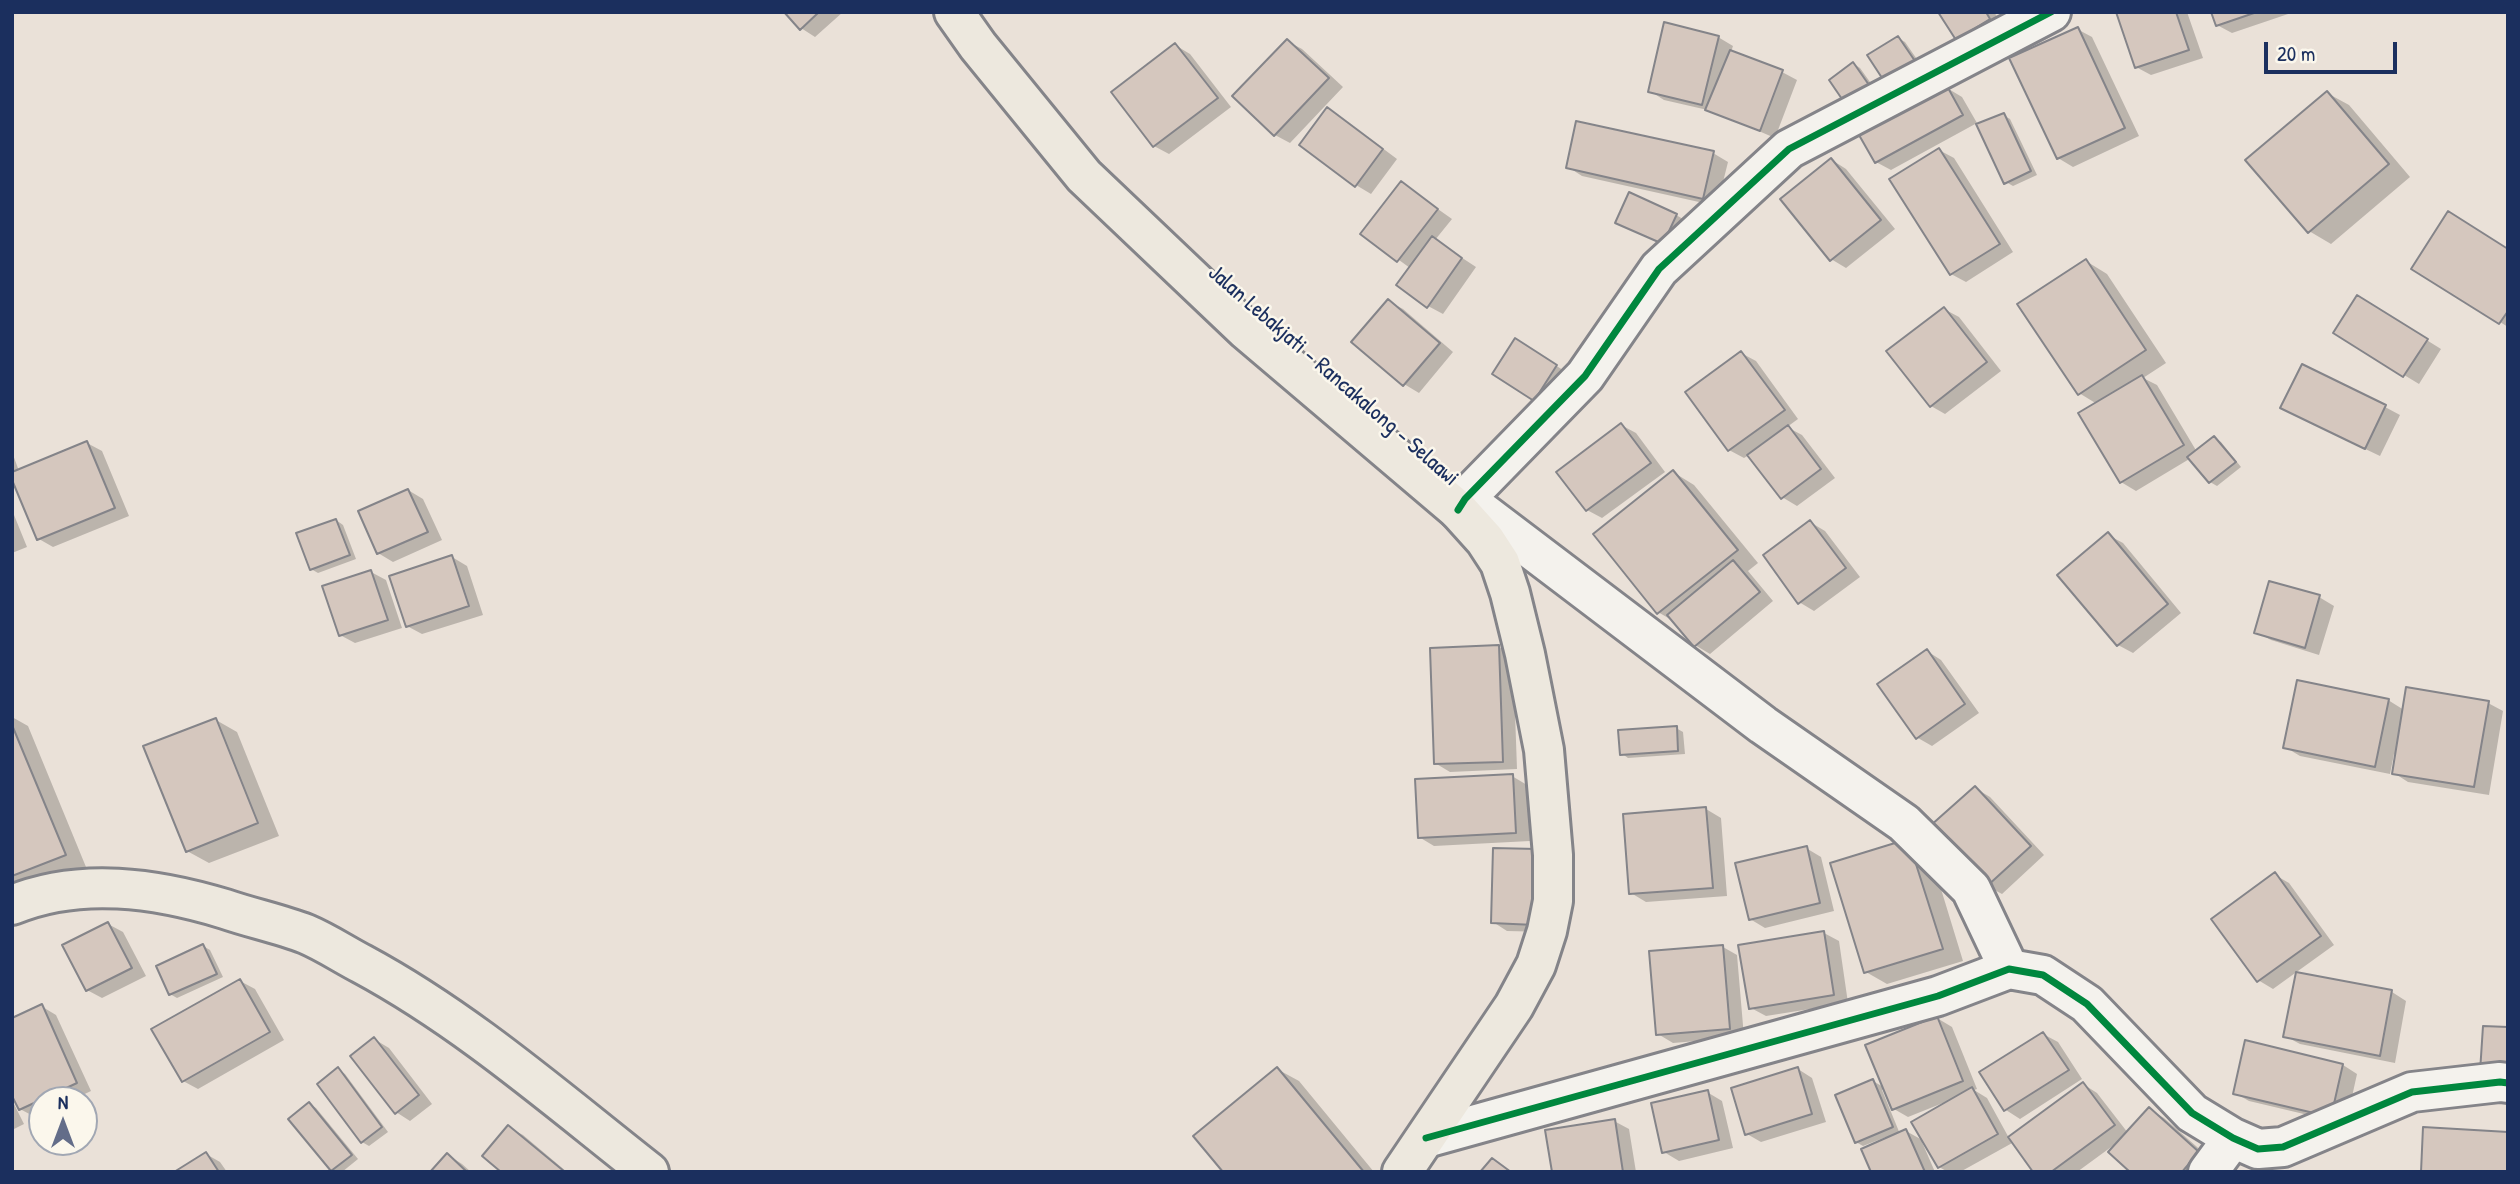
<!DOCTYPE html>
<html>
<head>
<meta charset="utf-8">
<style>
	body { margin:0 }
	#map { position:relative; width:2520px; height:1184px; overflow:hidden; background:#eae1d8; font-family:"Patrick Hand",sans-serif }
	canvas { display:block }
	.frame { position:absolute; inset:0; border:14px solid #1b2f5e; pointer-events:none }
	.north { position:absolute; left:28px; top:1086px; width:70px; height:70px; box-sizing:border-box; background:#fbf7ec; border:2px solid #a1a7b3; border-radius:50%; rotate:0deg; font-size:19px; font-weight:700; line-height:28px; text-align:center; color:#1b2f5e }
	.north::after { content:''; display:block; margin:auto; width:24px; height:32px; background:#636d89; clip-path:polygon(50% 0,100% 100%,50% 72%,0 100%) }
	.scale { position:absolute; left:2264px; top:42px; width:133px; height:32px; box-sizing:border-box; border:4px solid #1b2f5e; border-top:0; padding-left:9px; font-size:21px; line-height:24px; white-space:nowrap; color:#1b2f5e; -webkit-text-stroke:5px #fbf7ec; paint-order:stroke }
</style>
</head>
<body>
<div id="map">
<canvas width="2520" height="1184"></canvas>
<div class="frame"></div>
<div class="north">N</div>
<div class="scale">20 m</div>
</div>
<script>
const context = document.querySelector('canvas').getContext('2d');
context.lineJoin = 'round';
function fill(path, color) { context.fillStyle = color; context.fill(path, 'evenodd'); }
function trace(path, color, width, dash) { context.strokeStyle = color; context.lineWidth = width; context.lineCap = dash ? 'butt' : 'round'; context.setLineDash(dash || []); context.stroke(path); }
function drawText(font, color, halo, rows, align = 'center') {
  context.font = font + ' "Patrick Hand",sans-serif'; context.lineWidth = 5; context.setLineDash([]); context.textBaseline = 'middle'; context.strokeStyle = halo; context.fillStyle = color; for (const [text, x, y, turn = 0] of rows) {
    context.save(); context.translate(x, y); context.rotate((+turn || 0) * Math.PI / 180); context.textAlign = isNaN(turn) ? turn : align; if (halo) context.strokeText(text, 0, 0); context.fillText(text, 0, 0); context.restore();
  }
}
const shadow = new Path2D(`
	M786,12H843L815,37L801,28Z
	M1940,12H1994L2004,27L1972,47L1957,39Z
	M2118,12H2187L2203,58L2151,75L2136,67Z
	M2213,12H2294L2232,33L2217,25Z
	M2077,29L2092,37L2139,136L2073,167L2058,158Z
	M1718,37L1733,46L1731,52L1782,72L1797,80L1775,138L1712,111L1664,100L1650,91Z
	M1898,38L1905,42L1923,68L1869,56Z
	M1287,41L1302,49L1343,87L1290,143L1275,135Z
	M1175,45L1190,54L1231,107L1169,154L1154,146Z
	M1854,64L1860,68L1875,89L1852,104Z
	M1947,88L1962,97L1977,123L1891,170L1876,162Z
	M2327,93L2349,105L2410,177L2331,244L2309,231Z
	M2003,115L2010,119L2037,175L2013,186L2006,182Z
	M1342,118L1397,159L1371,194L1356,185Z
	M1939,150L1954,158L2013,252L1966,282L1951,274Z
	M1713,153L1728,162L1717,206L1582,176L1568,167Z
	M1832,160L1846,169L1895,229L1846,268L1831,259Z
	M1401,183L1452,219L1435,240L1476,267L1443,314L1428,306L1410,268L1362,233Z
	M1676,215L1683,219L1670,247L1624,226Z
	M2508,251V327L2414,268Z
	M2086,261L2107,274L2166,363L2143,378L2157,385L2197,452L2214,438L2221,442L2241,467L2217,486L2210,482L2191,458L2136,491L2121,482L2097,404L2079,393Z
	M1388,301L1403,309L1453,352L1419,393L1404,384Z
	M2372,306L2441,349L2419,384L2335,333Z
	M1944,309L1959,317L2001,371L1945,414L1931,406Z
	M1516,341L1563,370L1542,403L1495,374Z
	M1741,353L1756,361L1798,419L1787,427L1802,435L1835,478L1797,506L1782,497L1749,455L1744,458L1729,450Z
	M2385,407L2400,415L2380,456L2296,416Z
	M1621,425L1636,433L1665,472L1602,518L1587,510Z
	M87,443L102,451L129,516L53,547L39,539L12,476V452L19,471Z
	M1673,472L1694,485L1758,563L1748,571L1773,601L1710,654L1695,645L1675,622L1658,612Z
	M408,490L423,499L442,540L393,562L378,553Z
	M12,510L27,547L12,553Z
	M336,520L343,525L356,559L318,573L311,569Z
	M1810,522L1825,531L1860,577L1814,611L1799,602Z
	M2108,535L2123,543L2181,613L2133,653L2118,645Z
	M452,557L467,566L483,615L422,634L407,626Z
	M371,572L386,580L402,628L355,643L340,635Z
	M2319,597L2334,606L2319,655L2271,640L2256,632Z
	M1499,647L1513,656L1517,769L1450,772L1435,763Z
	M1927,651L1941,660L1979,713L1932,746L1918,738Z
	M2388,700L2404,710L2488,703L2503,711L2489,795L2408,782L2394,773L2397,755L2394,754L2390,774L2300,756L2285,747Z
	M12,717L28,726L86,867L16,895L12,894Z
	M216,720L237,732L279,836L209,863L187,851Z
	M1676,728L1683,732L1685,754L1628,758L1621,753Z
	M1512,776L1527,785L1530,841L1434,846L1419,837Z
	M1975,788L1990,797L2044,855L2002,894L1987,886Z
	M1706,809L1721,818L1727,896L1646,902L1631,893Z
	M1806,848L1821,857L1834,911L1765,928L1750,919Z
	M1495,850L1549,932L1507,931L1493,922Z
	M1930,853L1963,961L1887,984L1866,972L1832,864Z
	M2275,875L2289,883L2334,945L2273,989L2258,980Z
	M108,924L123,932L146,976L102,998L87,990Z
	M1824,933L1839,941L1848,1003L1766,1016L1751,1008Z
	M203,946L210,950L223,977L177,998L170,994Z
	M1723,947L1737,955L1744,1037L1673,1043L1658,1034Z
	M2297,974L2392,992L2406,1001L2395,1063L2300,1044L2285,1036Z
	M240,981L255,989L284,1040L198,1089L183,1081Z
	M41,1006L56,1015L91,1091L72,1100H42V1114L35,1117L20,1109Z
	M1937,1018L1952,1027L1977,1089L1974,1090L1987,1098L2009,1138L2083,1084L2097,1093L2128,1133L2149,1109L2164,1118L2213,1161L2203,1172H2133L2118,1142L2077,1172H2035L2014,1142L1960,1172H1948L1939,1167L1943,1103L1908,1117L1894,1109L1885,1088L1882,1090L1900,1134L1906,1131L1924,1141L1922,1142L1935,1172H1873L1887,1139L1886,1137L1863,1146L1856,1142L1873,1081L1885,1088Z
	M2043,1034L2058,1042L2082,1079L2020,1119L2006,1110L1981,1072Z
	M374,1039L389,1048L432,1104L410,1121L396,1112Z
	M2247,1042L2343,1065L2357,1074L2346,1124L2249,1101L2235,1093Z
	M338,1069L345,1074L388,1132L369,1146L362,1142Z
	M1277,1069L1299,1081L1374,1172H1225Z
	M1798,1069L1812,1078L1826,1122L1761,1142L1747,1134Z
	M1707,1092L1722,1101L1733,1148L1679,1161L1664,1152Z
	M12,1100L24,1124L12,1130Z
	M309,1104L316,1108L358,1159L342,1172L332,1170Z
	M1614,1121L1629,1129L1636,1172H1554Z
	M508,1127L523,1135L567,1172H503Z
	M206,1154L220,1162L227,1172H177Z
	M448,1155L462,1164L471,1172H432Z`);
const building = new Path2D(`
	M784,12H819L800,30Z
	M1938,12H1986L1990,19L1956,40Z
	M2116,12H2176L2189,50L2135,68Z
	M2211,12H2257L2216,26Z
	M1664,22L1719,36L1702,105L1648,92Z
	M2078,27L2125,128L2057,159L2009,58Z
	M1898,36L1917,64L1886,84L1867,55Z
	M1287,39L1329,78L1274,136L1232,96Z
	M1175,43L1218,98L1153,147L1111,92Z
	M1730,50L1783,70L1760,131L1705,110Z
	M1853,62L1869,85L1844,102L1829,80Z
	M1947,86L1963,115L1875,163L1859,135Z
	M2327,91L2389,164L2308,233L2245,160Z
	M1327,107L1383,149L1355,187L1299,145Z
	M2004,113L2031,171L2004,184L1976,124Z
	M1576,121L1714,151L1703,199L1566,168Z
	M1939,148L2000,244L1950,275L1889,179Z
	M1831,158L1881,220L1830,261L1780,199Z
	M1401,181L1438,209L1397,262L1360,234Z
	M1629,192L1677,214L1663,244L1615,223Z
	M2448,211L2508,249V311L2499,324L2411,269Z
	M1432,236L1462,258L1427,308L1396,285Z
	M2086,259L2146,350L2078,395L2017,304Z
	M2357,295L2428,339L2403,377L2333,333Z
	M1388,299L1440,343L1403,386L1351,342Z
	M1944,307L1987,362L1930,407L1886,351Z
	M1515,338L1557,365L1534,401L1492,374Z
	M1741,351L1785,410L1728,451L1685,392Z
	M2302,364L2386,405L2365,449L2280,408Z
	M2142,375L2184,445L2120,483L2078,413Z
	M1621,423L1651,463L1586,511L1556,472Z
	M1788,425L1821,469L1781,499L1747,455Z
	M2214,436L2236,462L2209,483L2187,457Z
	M87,441L115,508L37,540L12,480V472Z
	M1673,470L1738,550L1657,614L1593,534Z
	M408,489L428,532L377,554L358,511Z
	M336,519L350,555L310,570L296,533Z
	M1810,520L1846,568L1798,604L1763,555Z
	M2108,532L2168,604L2117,646L2057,575Z
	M452,555L469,606L406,627L389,576Z
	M1733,560L1760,592L1694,647L1667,615Z
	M371,570L388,620L339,636L322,586Z
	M2269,581L2320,595L2305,648L2254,633Z
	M1499,645L1503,762L1434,764L1430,648Z
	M1927,649L1965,704L1916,739L1877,684Z
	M2297,680L2389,699L2375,767L2283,748Z
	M2406,687L2489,701L2474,787L2392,774Z
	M216,718L258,823L186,852L143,746Z
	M12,725L66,855L12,876Z
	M1677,726L1678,751L1620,755L1618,730Z
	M1513,774L1516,833L1418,838L1415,779Z
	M1975,786L2031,846L1986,887L1930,826Z
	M1706,807L1713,888L1629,894L1623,814Z
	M1908,839L1943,949L1864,973L1830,863Z
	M1807,846L1820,903L1749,920L1735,863Z
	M1493,848L1537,849L1535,925L1491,923Z
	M2275,872L2321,936L2257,982L2211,919Z
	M108,922L132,968L86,991L62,945Z
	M1824,931L1834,995L1749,1009L1738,945Z
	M203,944L217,974L169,995L156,966Z
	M1723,945L1730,1029L1656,1035L1649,951Z
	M2296,972L2392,990L2380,1056L2283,1037Z
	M240,979L270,1032L182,1082L151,1029Z
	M42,1004L77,1083L19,1110L12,1096V1018Z
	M1937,1016L1963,1081L1892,1110L1865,1045Z
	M2483,1026L2508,1027V1074L2480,1072Z
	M2043,1032L2069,1070L2004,1111L1979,1072Z
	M374,1037L419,1095L395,1114L350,1056Z
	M2245,1040L2343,1064L2331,1117L2233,1094Z
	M338,1067L382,1127L361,1143L317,1084Z
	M1277,1067L1364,1172H1223L1193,1136Z
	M1798,1067L1812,1114L1745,1135L1731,1088Z
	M1873,1079L1893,1127L1855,1143L1835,1095Z
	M2083,1082L2115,1125L2051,1172H2033L2008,1137Z
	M1972,1087L1998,1134L1938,1168L1911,1122Z
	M1708,1090L1719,1140L1662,1153L1651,1103Z
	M309,1102L352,1155L331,1171L288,1119Z
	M2149,1107L2199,1152L2182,1172H2130L2108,1152Z
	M1615,1119L1623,1172H1552L1545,1130Z
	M508,1125L565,1172H501L482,1156Z
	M2423,1127L2508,1132V1172H2421Z
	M1906,1129L1925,1172H1871L1861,1149Z
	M206,1152L219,1172H174Z
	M447,1153L467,1172H430Z
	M1492,1158L1511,1172H1480Z`);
const street = new Path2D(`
	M1465,499L1763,725L1904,823L1971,889L2009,969
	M1458,510L1465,499L1585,376L1659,269L1789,149L2051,12
	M1426,1138L1938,996L2009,969L2043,975L2087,1004L2192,1113L2233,1138L2258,1149L2283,1147L2412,1092L2500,1082L2508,1083
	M2208,1172L2233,1138`);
const primary = new Path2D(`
	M954,12L978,46L1084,176L1246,330L1458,510L1485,540L1500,563L1510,593L1525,654L1544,750L1553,855V901L1547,931L1536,965L1514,1006L1402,1172
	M12,905C80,877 156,888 225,909C251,918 280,924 306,934C325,942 343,954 362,964C466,1020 556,1099 649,1172`);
const cycleway = new Path2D(`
	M1458,510L1465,499L1585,376L1659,269L1789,149L2051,12
	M1426,1138L1938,996L2009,969L2043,975L2087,1004L2192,1113L2233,1138L2258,1149L2283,1147L2412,1092L2500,1082L2508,1083`);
const streetNames = [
	["Jalan Lebakjati - Rancakalong - Selaawi",1333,376,41]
];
fill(shadow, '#0003');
fill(building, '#d5c7be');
trace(building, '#848489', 2);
trace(street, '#848489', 44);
trace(primary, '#848489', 44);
trace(street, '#f4f2ed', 38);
trace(primary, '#ede8de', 38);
trace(cycleway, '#00873e', 7);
drawText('23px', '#1b2f5e', '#fbf7ec', streetNames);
</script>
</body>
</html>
